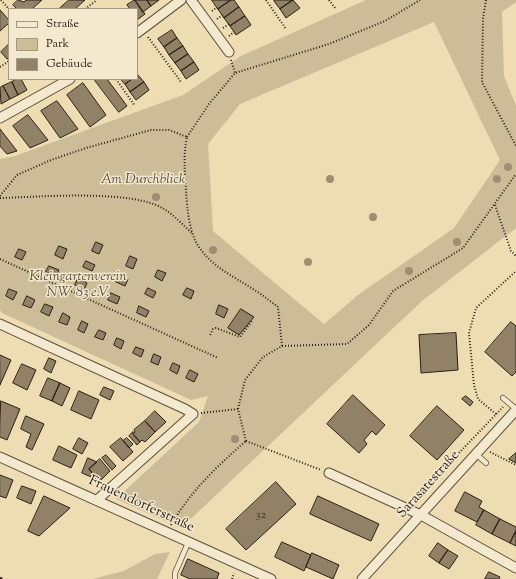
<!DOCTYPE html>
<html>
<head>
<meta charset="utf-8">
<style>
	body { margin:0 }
	#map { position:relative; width:516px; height:579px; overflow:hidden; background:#eedcb3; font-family:"Sorts Mill Goudy",serif }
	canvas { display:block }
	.legend { position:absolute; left:8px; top:8px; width:130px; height:72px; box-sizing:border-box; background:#f4e8ce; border:1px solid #a49884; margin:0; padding:5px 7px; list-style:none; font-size:12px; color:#2b1f14 }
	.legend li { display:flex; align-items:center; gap:8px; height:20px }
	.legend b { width:20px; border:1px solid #a49884 }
</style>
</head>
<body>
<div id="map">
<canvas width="516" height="579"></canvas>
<ul class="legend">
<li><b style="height:5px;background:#f4e8ce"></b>Straße</li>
<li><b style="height:11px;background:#cdbc98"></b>Park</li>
<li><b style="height:11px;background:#908167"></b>Gebäude</li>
</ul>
</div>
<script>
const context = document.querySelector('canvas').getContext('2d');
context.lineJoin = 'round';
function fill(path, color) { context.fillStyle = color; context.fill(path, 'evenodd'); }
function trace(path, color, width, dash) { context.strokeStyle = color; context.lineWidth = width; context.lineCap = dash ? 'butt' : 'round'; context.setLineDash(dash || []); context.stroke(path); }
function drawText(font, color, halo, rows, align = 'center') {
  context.font = font + ' "Sorts Mill Goudy",serif'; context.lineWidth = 3; context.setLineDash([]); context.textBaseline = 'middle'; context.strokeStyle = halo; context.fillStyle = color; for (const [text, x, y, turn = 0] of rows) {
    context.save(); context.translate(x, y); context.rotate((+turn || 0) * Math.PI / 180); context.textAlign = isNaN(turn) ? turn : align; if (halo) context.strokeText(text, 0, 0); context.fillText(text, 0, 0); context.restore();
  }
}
const green = new Path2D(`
	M366,0H516V2L502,12L504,76L516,106V228L422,301L181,528L116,499L199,422L208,396L191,400L2,313L0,310V159L15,156L183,95L241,56ZM434,22L500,160L454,228L358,295L324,324L213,231L208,144L240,104Z
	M170,552L157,579H92L124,571L155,554Z`);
const building = new Path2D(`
	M18,0L24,2L26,0H42L32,9H17L13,5Z
	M69,0H85L75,9H59Z
	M135,0H147L151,6L143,12Z
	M135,0L145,14L137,20V9H130L127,5Z
	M147,0H159L151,6Z
	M212,0H231L218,9Z
	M231,0H234L239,7L224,18L218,9Z
	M276,0H293L280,9L274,1Z
	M293,0L300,8L286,18L280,9Z
	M239,7L245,16L230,26L224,18Z
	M0,10L9,20V23L0,31Z
	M245,16L251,25L236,35L230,26Z
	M172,30L177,38L164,47L158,39Z
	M177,38L183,46L169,55L164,47Z
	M9,44V58L7,59L1,52Z
	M183,46L188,54L175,63L169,55Z
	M188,54L194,62L181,71L175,63Z
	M194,62L199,70L186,79L181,71Z
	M138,75L144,82L130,92L125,84L132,79H137Z
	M17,79H21L27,90L18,95L12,82Z
	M94,79H107L127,106L119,112Z
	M121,79H132L125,84Z
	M12,82L18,95L10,99L3,86Z
	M144,82L149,90L136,100L130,92Z
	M83,83L106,115L90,127L67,95Z
	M3,86L10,99L1,104L0,88Z
	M57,101L78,129L60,138L41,111Z
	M28,115L48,140L30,148L13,126Z
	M0,129L17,151L7,154L0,146Z
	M96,242L103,245L99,254L92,251Z
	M59,246L67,249L63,259L55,255Z
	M19,249L26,252L22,260L15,257Z
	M130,256L137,259L133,269L126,266Z
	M86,261L95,265L92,271L83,267Z
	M49,266L59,270L56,276L46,272Z
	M158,270L166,273L162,281L155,277Z
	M119,275L128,279L125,286L116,282Z
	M78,278L87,283L84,290L75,285Z
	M148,288L156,292L153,298L145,294Z
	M187,288L194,291L191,299L183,295Z
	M9,289L17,292L13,300L6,296Z
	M111,293L120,297L117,304L108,300Z
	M27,296L35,300L31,308L23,305Z
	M45,304L53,307L49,316L41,312Z
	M219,305L228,309L224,318L216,314Z
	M139,306L149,311L146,317L137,313Z
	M241,309L254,317L239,335L228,328Z
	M63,313L70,317L67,325L59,322Z
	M82,321L88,324L84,333L78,330Z
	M511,322L516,326V372L512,376L485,352Z
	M99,330L106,333L103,340L95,337Z
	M456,333L458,370L421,373L419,335Z
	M117,338L124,341L121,349L114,345Z
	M136,347L144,350L141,357L133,353Z
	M154,354L161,357L158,365L151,362Z
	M0,355L11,360L0,385Z
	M49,358L56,361L51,373L44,369Z
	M173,363L180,366L177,374L170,370Z
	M22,364L36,370L27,390L13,383Z
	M190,370L198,374L194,382L186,378Z
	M48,378L60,383L52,401L40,396Z
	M60,383L70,388L62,406L52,401Z
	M104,387L114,391L110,400L100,395Z
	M79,391L99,400L91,419L71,410Z
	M353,395L385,425L376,435L372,431L364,440L367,444L359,453L327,424Z
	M466,396L473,402L470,406L462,399Z
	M1,401L20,409L7,440L0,437Z
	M437,406L464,430L437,460L410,436Z
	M155,411L166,422L155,432L145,421Z
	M26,416L44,424L32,450L26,447L31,434L21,429Z
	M145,421L155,432L145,442L142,440L140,442L133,434L135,432L134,430Z
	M133,432V434L140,442L137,445L129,436Z
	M79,438L88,443L82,454L73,449Z
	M121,438L133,452L123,461L110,447Z
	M127,438L133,444L129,448L123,441Z
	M59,446L77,455L71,468L53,460Z
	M516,453V463L509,459Z
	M106,455L116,466L112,470L102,458Z
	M88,458L97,462L89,469L96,479L82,473Z
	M100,459L110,471L100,481L89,469Z
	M0,475L13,480L6,498L0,496Z
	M276,482L296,504L246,550L226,529Z
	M22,486L36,491L31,504L17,498Z
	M465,492L482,501L479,507L484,510L477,522L455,511Z
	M44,496L70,508L39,536L28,531Z
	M318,496L379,524L371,541L310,514Z
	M484,510L500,519L492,534L476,525Z
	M500,519L516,527V531L510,543L492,534Z
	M516,531V546L510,543Z
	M282,542L311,555L304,571L275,557Z
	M438,543L448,550L439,563L429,556Z
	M448,550L458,556L449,569L439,563Z
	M312,553L339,565L333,579L306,567Z
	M188,559L219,573L217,579H190L181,575Z
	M489,572L500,577L499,579H485Z`);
const path = new Path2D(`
	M1,0L9,9
	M266,0L286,29
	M329,0L335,8
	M486,0L483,19L482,82L516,146
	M85,9L97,0
	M212,11L217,7
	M217,19L223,15
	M223,28L229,24
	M229,36L234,32
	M148,37L181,82
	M231,60L235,73
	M0,67L9,61
	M116,79L135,106
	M187,137L209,104L235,73L329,44L385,21L420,0
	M0,196L17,175L51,160L86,148L151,130H169L187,137C183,155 185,172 186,191C187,207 189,230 197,244C211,267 235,277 256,291C264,296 271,302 278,307L282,346
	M0,198C39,197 133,189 164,209C174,215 183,225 192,233
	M495,205L511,251L516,256
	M0,259L218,358
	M210,335L213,329L216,328L240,337L252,321
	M201,413L238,409
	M496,414L478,399L474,385L469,333L476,308L516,271
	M246,441L238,409L245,380L263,357L282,346L347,344L369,325L393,291L463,248L516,174
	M246,441L321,470
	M490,452L516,465
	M416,503L436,477L503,407
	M171,525C190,492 217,466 246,441
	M232,579L234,573`);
const service = new Path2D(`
	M503,398L516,409
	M476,454L486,463
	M175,579V573L188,543`);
const minor = new Path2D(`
	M191,0L229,52
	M137,33L181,0
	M0,118L70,79
	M0,324L185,409L193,414L97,500
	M0,457L271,579
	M329,473L421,515L516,568
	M362,579L516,410`);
const rail = new Path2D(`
	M0,578L2,579`);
const trees = [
	[508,167],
	[330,179],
	[497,179],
	[156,197],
	[373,217],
	[457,242],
	[213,250],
	[308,262],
	[409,271],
	[235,439]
];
const numberNames = [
	["32",261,516]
];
const parkNames = [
	["Am Durchblick",143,181],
	["Kleingartenverein",78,278],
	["NW 83 e.V.",78,294]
];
const streetNames = [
	["Sarasatestraße",429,485,-48],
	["Frauendorferstraße",141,505,25]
];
fill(green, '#cdbc98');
fill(building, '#908167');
trace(building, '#2b1f14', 1);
trace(service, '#5c4e3c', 6);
trace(minor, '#5c4e3c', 11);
trace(path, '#2b1f14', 2, [1, 2]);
trace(service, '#f4e8ce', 4.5);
trace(minor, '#f4e8ce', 9);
trace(rail, '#2b1f14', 3, [7, 7]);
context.fillStyle = '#9e8e72';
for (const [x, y] of trees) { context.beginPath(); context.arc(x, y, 4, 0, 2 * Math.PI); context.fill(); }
drawText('12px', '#443829', null, numberNames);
drawText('italic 14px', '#5c4e3c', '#f4e8ce', parkNames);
drawText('14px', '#2b1f14', '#f4e8ce', streetNames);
</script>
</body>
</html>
